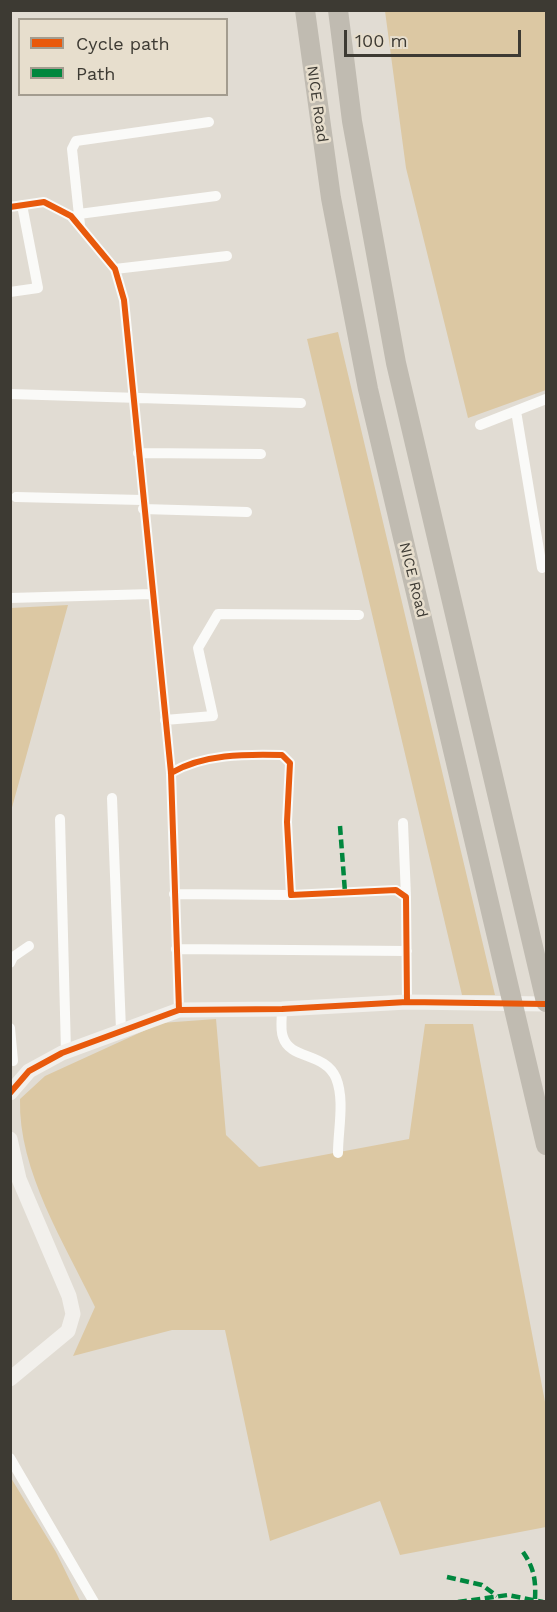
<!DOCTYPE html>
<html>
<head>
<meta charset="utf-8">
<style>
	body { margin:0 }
	#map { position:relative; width:557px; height:1612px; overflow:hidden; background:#e1dcd3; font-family:"Work Sans",sans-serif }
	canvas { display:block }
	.frame { position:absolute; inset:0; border:12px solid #3d3a33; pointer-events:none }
	.legend { position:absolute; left:18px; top:18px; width:210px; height:78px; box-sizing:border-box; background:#e7decd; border:2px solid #a39c8f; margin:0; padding:8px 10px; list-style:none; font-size:18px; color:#3d3a33 }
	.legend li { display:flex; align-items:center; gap:12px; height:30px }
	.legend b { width:30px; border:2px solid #a39c8f }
	.scale { position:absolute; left:344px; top:30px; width:177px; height:27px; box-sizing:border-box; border:3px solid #3d3a33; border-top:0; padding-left:8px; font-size:18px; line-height:21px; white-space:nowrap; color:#3d3a33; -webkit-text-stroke:4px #e7decd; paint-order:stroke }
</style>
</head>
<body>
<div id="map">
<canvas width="557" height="1612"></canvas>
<div class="frame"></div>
<ul class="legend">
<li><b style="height:8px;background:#e8590c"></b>Cycle path</li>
<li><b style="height:8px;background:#00873e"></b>Path</li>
</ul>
<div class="scale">100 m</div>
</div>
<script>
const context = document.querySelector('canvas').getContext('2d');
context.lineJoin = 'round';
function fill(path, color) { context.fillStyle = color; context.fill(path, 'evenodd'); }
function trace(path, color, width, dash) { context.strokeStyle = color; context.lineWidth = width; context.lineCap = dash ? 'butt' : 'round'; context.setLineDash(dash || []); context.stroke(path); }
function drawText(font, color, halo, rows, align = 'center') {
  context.font = font + ' "Work Sans",sans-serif'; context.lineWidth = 5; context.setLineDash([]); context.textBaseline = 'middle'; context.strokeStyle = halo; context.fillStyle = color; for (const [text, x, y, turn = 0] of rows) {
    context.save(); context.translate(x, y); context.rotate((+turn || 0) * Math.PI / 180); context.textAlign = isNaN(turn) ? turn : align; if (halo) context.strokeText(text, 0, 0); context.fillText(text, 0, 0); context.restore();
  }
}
const green = new Path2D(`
	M385,11H546V390L468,418L406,168Z
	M338,332L495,995H462L307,339Z
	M68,605L11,811V608Z
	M216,1019L226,1135L259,1167L409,1139L425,1024H473L546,1407V1527L400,1555L380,1501L270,1541L225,1330H172L73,1356L95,1307C65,1244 18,1171 20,1099L45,1076L161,1023Z
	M11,1478L56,1552L80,1601H11Z`);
const street = new Path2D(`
	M10,207L44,202L71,216L115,269L124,300L171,773L179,1010
	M79,214L216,196
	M80,225L72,149L76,141L209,122
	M115,269L227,256
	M10,292L38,288L22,205
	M10,394L301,403
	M516,411L542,568
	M480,425L546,399
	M138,453L261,454
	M16,497L142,500
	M143,509L247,512
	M10,598L152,594
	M165,720L213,716L198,648L218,614L359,615
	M171,773C203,754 245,754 282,755L290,763L287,822L291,895L396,890L406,897L407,1002
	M112,798L121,1030
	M60,819L66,1052
	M403,823L406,897
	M174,894L291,895
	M176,949L407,951
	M10,963L13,957L29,946
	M282,1009C282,1018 280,1030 283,1037C290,1060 325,1052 336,1078C345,1100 338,1130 338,1153
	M10,1028L13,1061
	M10,1458L94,1602`);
const secondary = new Path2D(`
	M10,1093L29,1071L62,1053L179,1010L282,1009L407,1002L546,1004
	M10,1139L19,1179L69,1296L73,1314L68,1331L10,1379`);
const highway = new Path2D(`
	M305,10L331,198L368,389L546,1145
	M338,10L352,121L396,363L546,1002`);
const quiet = new Path2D(`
	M340,826L345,892
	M523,1552C534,1568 536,1580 535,1599
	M447,1577L482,1585L497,1596
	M458,1602L508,1595L543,1602`);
const cycleway = new Path2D(`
	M10,207L44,202L71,216L115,269L124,300L171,773L179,1010
	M171,773C203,754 245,754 282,755L290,763L287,822L291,895L396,890L406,897L407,1002
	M10,1093L29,1071L62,1053L179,1010L282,1009L407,1002L546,1004`);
const streetNames = [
	["NICE Road",317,104,82],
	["NICE Road",413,580,76]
];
fill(green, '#dcc8a3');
trace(street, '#fafaf8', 10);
trace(secondary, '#f2f0ec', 15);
trace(highway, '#c0bbb1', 20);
trace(quiet, '#00873e', 4.5, [9, 4.5]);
trace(cycleway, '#e8590c', 6);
drawText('15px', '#3d3a33', '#e7decd', streetNames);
</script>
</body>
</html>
